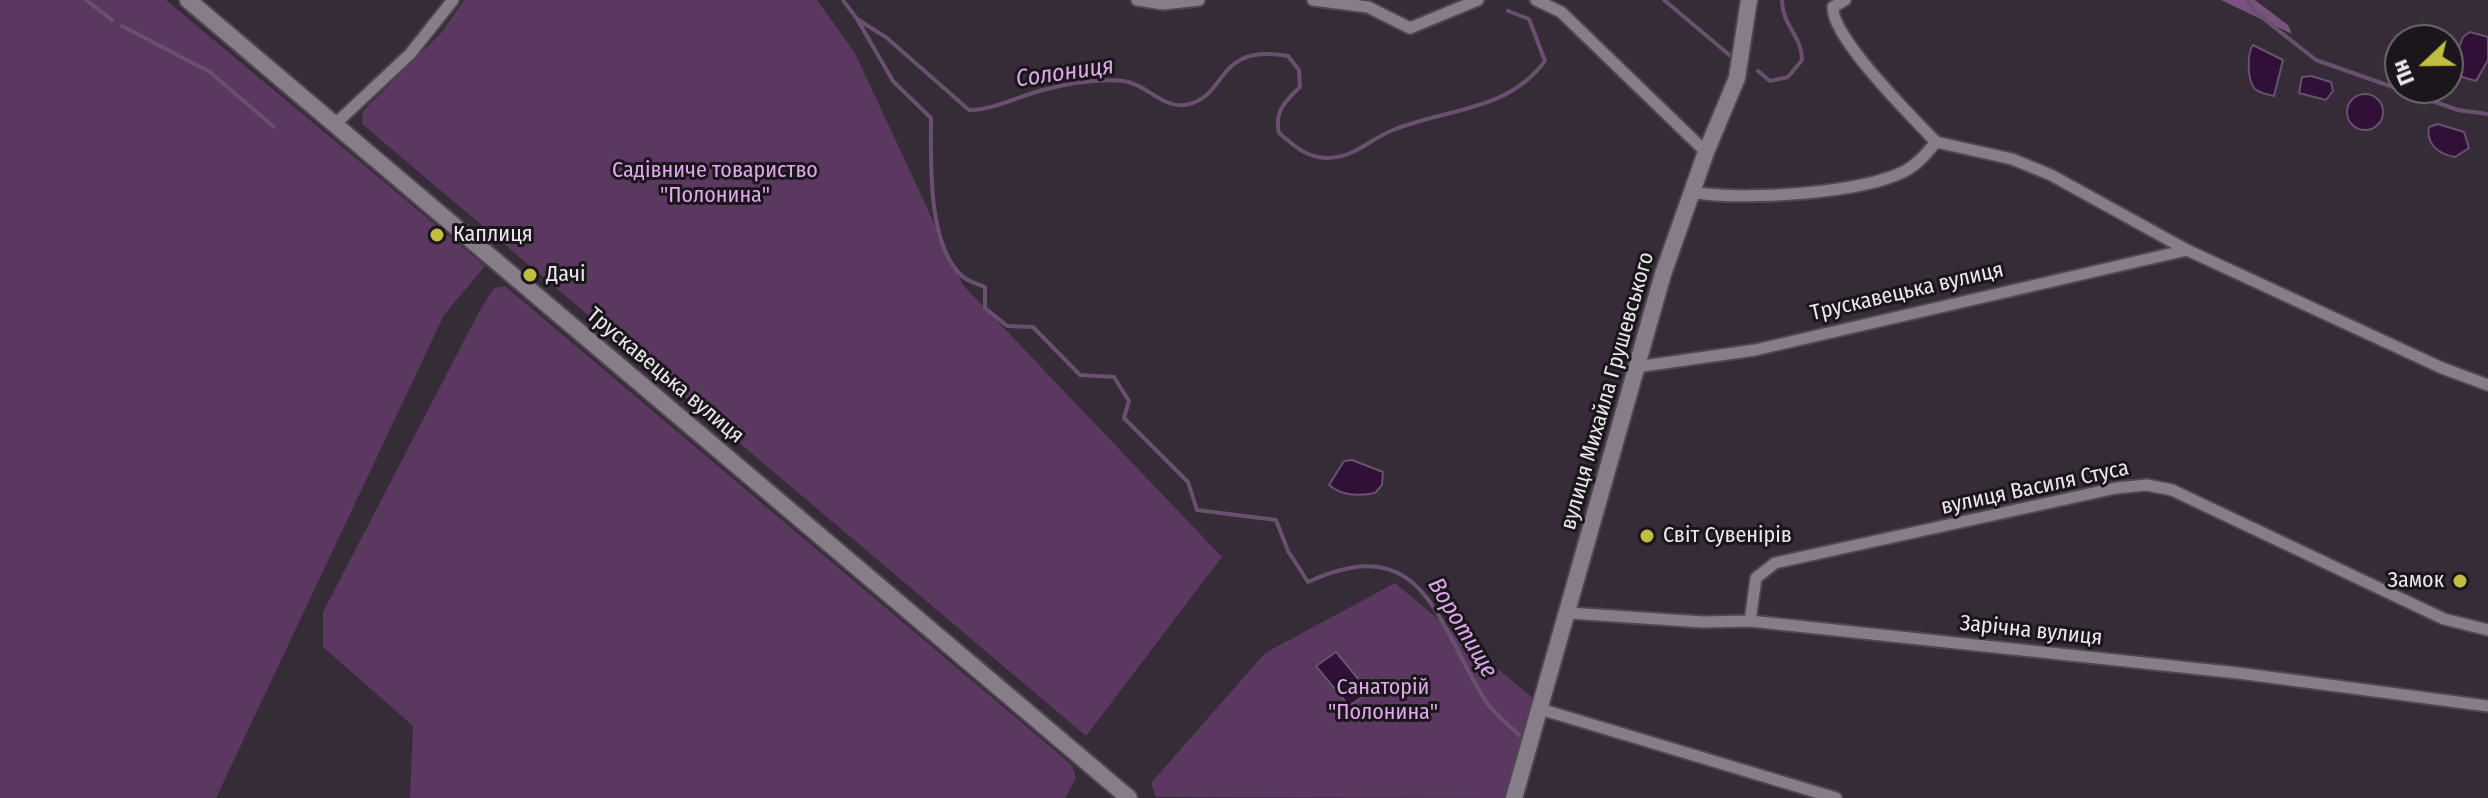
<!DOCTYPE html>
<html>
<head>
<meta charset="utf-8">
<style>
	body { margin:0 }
	#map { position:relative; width:2488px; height:798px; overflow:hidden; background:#352c37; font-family:"Fira Sans Condensed",sans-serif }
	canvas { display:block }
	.north { position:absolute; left:2384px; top:24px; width:80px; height:80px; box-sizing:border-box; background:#1a161b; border:2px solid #6e696f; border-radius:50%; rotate:248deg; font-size:22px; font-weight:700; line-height:32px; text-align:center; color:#ece6ed }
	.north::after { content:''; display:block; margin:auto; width:28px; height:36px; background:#c1bd40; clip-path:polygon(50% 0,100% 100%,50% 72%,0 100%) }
</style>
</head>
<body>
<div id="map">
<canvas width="2488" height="798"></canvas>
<div class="north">Пн</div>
</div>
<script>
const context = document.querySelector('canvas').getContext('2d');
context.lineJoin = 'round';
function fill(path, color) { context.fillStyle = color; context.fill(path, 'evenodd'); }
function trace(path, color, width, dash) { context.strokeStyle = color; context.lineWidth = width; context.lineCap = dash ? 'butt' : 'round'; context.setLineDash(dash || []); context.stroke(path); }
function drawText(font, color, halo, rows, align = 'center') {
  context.font = font + ' "Fira Sans Condensed",sans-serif'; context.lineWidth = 6; context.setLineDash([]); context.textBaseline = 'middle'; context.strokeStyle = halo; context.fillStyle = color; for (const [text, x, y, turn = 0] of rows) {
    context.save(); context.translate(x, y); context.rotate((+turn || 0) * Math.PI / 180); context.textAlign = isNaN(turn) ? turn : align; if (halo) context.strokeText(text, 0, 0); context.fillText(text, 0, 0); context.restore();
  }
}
const green = new Path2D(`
	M0,0H166L485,266L444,315L216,798H0Z
	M464,0H817L855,53L963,285L1222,557L1086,736L362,124L363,111L441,33Z
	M505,286L1072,765L1076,779L1065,798H410L413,726L323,647V612L480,310L494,288Z
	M1395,583L1535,700L1508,798L1156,797L1151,783L1265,653Z`);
const forest = new Path2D(`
	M2221,0H2255L2288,25L2292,34Z`);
const water = new Path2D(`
	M2470,32L2488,37V60L2476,81L2462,77L2453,65L2463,37Z
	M2253,45L2283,60L2274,96C2268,94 2259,93 2255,89C2247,81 2247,53 2253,45Z
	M2311,76L2331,82L2333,91L2326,100L2299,93L2302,77Z
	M2347 112a18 18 0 1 1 36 0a18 18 0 1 1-36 0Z
	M2438,124L2464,132L2469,148L2455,157C2439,154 2426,145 2429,127Z
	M1352,460L1383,472L1382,485L1375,493C1360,496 1341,496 1329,485L1344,461Z
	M1336,652L1369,692L1349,706L1316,666Z`);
const stream = new Path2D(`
	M86,0L112,20
	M843,0L857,19L887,38L969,110C993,110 1015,98 1039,91C1064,84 1097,78 1124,81C1146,84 1162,108 1185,105C1230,97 1213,43 1288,56L1299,70L1300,87C1285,101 1274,112 1279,133C1294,146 1306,157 1326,158C1355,158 1368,140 1393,130C1447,108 1507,112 1545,61L1529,19L1508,11
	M1664,0L1733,58
	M2247,0L2255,12L2316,60L2458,110L2488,114
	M857,19L893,81L931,118C931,161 927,244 962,276C967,281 978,284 985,287V308L1007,326L1033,327L1080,375L1114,377L1129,401L1124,418L1188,482L1197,510L1276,520L1288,551L1308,582C1424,529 1435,620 1485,700C1493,713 1508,724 1519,735
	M122,26L210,72L274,127
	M1758,71L1770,81L1788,77L1802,60C1802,35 1782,26 1782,0`);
const street = new Path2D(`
	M1137,0L1163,4L1199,0
	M1313,0L1368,7L1410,28L1478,0
	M1536,0L1561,12L1706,152
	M1845,0L1833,7C1831,37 1914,119 1936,142
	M334,125L410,54L453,0
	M1691,192C1740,201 1860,194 1905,171C1918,164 1927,153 1936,142L2012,159L2051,175L2187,250
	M1636,367L1755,350L2187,250L2442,368L2488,385
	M1569,613L1703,622L1750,621L2238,673L2488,706
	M1750,621L1756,578L1775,563L2116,488L2147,485L2172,490L2444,619L2488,630
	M1540,709L1836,798`);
const secondary = new Path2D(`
	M188,0L1129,798
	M1514,798L1663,274L1706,152L1737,78L1749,0`);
const markers = [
	[437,235,8,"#c1bd40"],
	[530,275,8,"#c1bd40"],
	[1647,536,8,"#c1bd40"],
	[2460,581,8,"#c1bd40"]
];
const parkNames = [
	["Садівниче товариство",715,171],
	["\"Полонина\"",715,196],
	["Санаторій",1383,688],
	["\"Полонина\"",1383,713]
];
const poiNames = [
	["Каплиця",453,235],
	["Дачі",546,275],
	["Світ Сувенірів",1663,536],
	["Замок",2444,581,"right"]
];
const streetNames = [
	["Трускавецька вулиця",1907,292,-13],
	["Трускавецька вулиця",665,376,40],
	["вулиця Михайла Грушевського",1608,391,-74],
	["вулиця Василя Стуса",2035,488,-12],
	["Зарічна вулиця",2031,631,6]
];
const waterNames = [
	["Солониця",1065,73,-8],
	["Воротище",1462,628,59]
];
fill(green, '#5a3860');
fill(forest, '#78537f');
fill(water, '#311037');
trace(water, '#69506e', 2);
trace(stream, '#69506e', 4);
trace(street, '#4f4750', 15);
trace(secondary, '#4f4750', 20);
trace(street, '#877d89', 11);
trace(secondary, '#877d89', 16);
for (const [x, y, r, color] of markers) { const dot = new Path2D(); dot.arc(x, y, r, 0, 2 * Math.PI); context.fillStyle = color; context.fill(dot); trace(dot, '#1a161b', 3); }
drawText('22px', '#e1a9ec', '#1a161b', parkNames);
drawText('22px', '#ece6ed', '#1a161b', poiNames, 'left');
drawText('22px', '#ece6ed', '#1a161b', streetNames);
drawText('italic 24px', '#dfa6e9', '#1a161b', waterNames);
</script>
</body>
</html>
